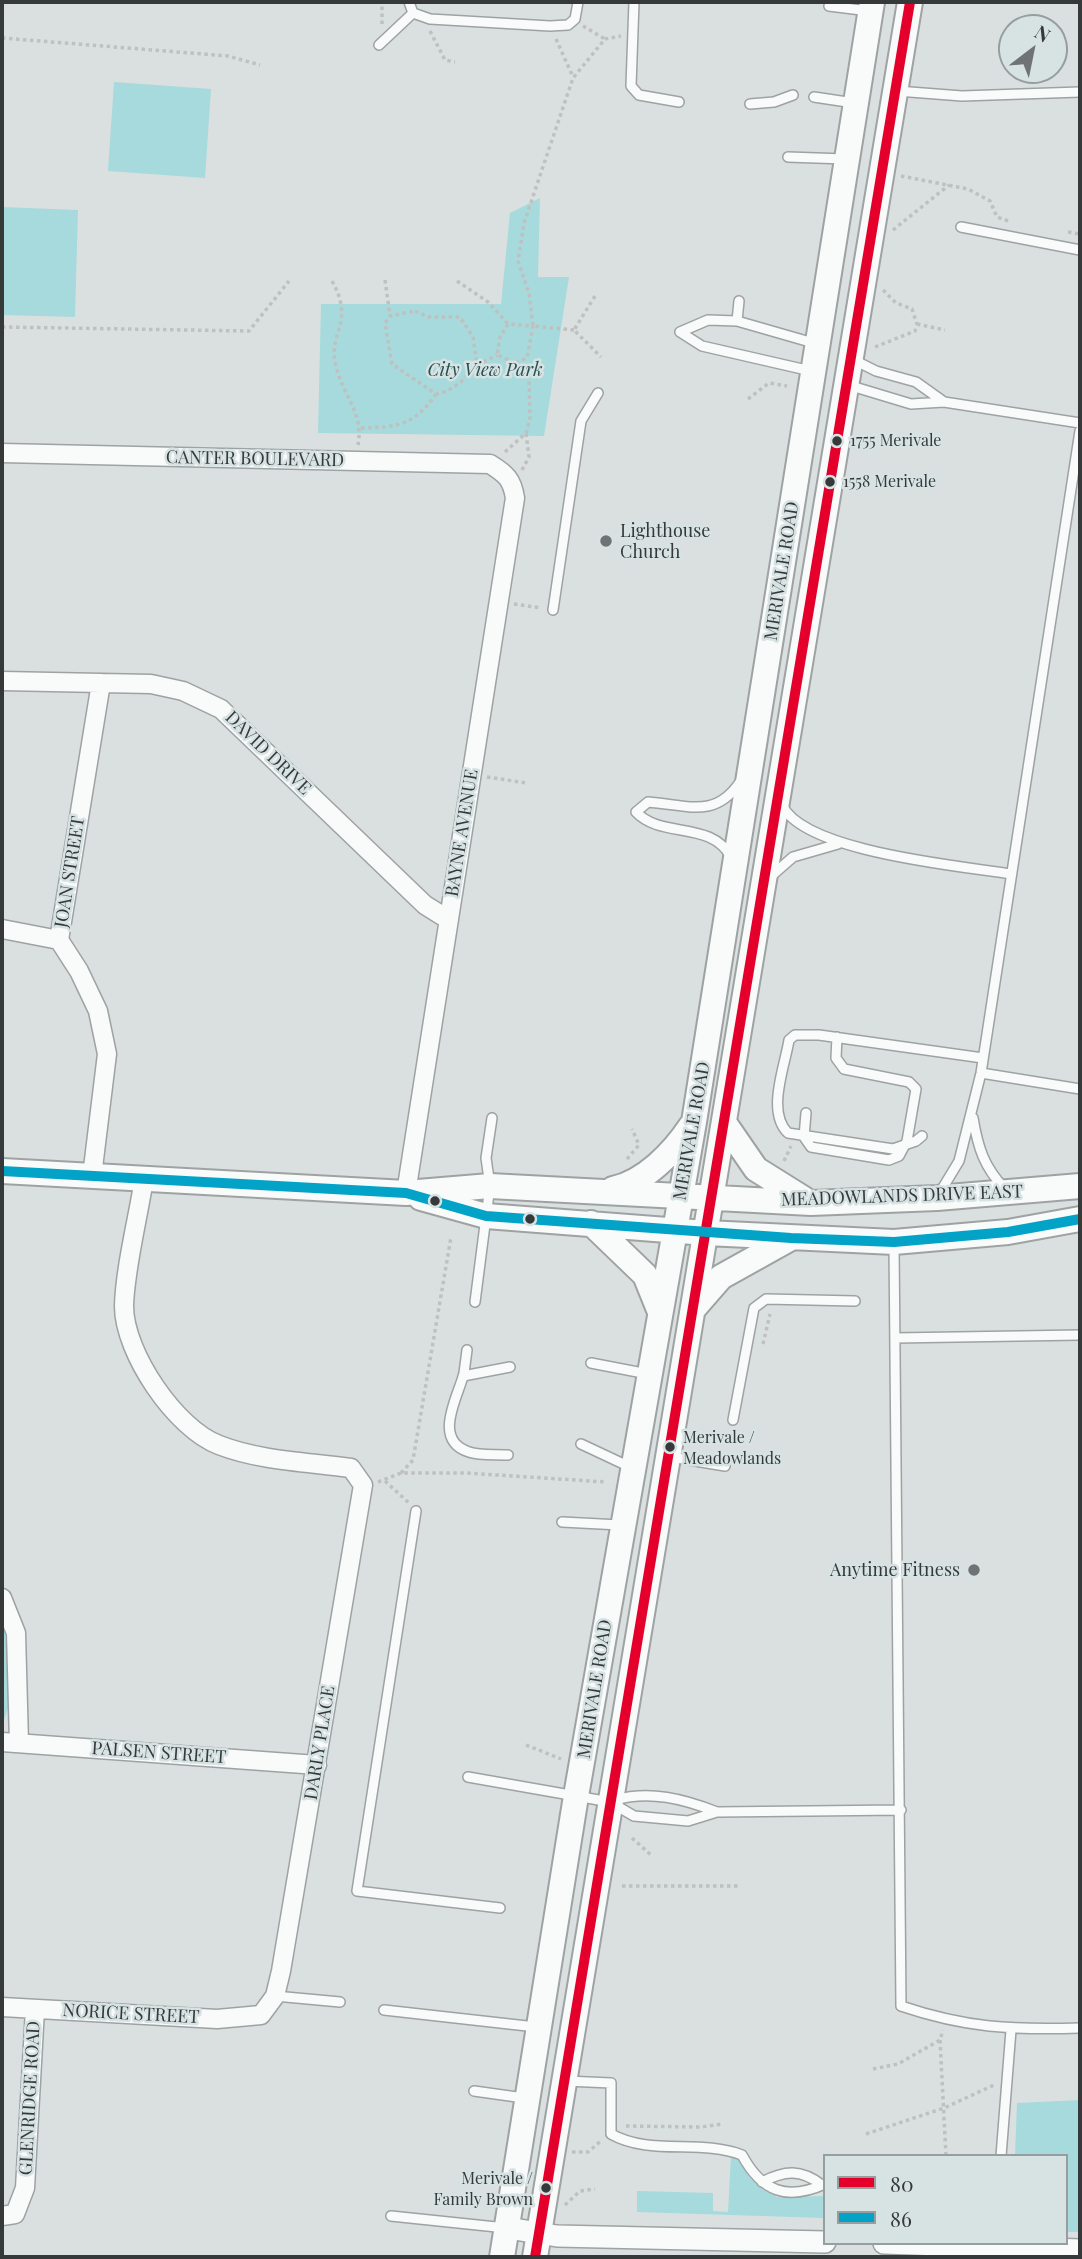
<!DOCTYPE html>
<html>
<head>
<meta charset="utf-8">
<style>
	body { margin:0 }
	#map { position:relative; width:1082px; height:2259px; overflow:hidden; background:#dae0e0; font-family:"Playfair Display",serif }
	canvas { display:block }
	.frame { position:absolute; inset:0; border:4px solid #35393a; pointer-events:none }
	.legend { position:absolute; left:823px; top:2154px; width:245px; height:91px; box-sizing:border-box; background:#d7e2e3; border:2px solid #969e9f; margin:0; padding:9px 12px; list-style:none; font-size:21px; color:#35393a }
	.legend li { display:flex; align-items:center; gap:14px; height:35px }
	.legend b { width:35px; border:2px solid #969e9f }
	.north { position:absolute; left:998px; top:14px; width:70px; height:70px; box-sizing:border-box; background:#d7e2e3; border:2px solid #969e9f; border-radius:50%; rotate:32deg; font-size:19px; font-weight:700; line-height:28px; text-align:center; color:#35393a }
	.north::after { content:''; display:block; margin:auto; width:24px; height:32px; background:#6f7374; clip-path:polygon(50% 0,100% 100%,50% 72%,0 100%) }
</style>
</head>
<body>
<div id="map">
<canvas width="1082" height="2259"></canvas>
<div class="frame"></div>
<ul class="legend">
<li><b style="height:9px;background:#e4002b"></b>80</li>
<li><b style="height:9px;background:#03a3c7"></b>86</li>
</ul>
<div class="north">N</div>
</div>
<script>
const context = document.querySelector('canvas').getContext('2d');
context.lineJoin = 'round';
function fill(path, color) { context.fillStyle = color; context.fill(path, 'evenodd'); }
function trace(path, color, width, dash) { context.strokeStyle = color; context.lineWidth = width; context.lineCap = dash ? 'butt' : 'round'; context.setLineDash(dash || []); context.stroke(path); }
function drawText(font, color, halo, rows, align = 'center') {
  context.font = font + ' "Playfair Display",serif'; context.lineWidth = 5; context.setLineDash([]); context.textBaseline = 'middle'; context.strokeStyle = halo; context.fillStyle = color; for (const [text, x, y, turn = 0] of rows) {
    context.save(); context.translate(x, y); context.rotate((+turn || 0) * Math.PI / 180); context.textAlign = isNaN(turn) ? turn : align; if (halo) context.strokeText(text, 0, 0); context.fillText(text, 0, 0); context.restore();
  }
}
const green = new Path2D(`
	M114,82L211,89L205,178L108,171Z
	M540,198L538,277H569L544,436L318,433L321,304H501L510,213Z
	M2,207L78,210L75,317L2,315Z
	M2,1627L5,1632L11,1699L2,1726Z
	M1080,2100V2232H1066V2156H1015L1017,2103Z
	M731,2156L740,2158L750,2178L777,2197L825,2196V2218L637,2212V2191L713,2193V2211L728,2212Z`);
const path = new Path2D(`
	M382,24V2
	M583,26L605,39
	M430,31L445,60L455,62
	M2,38L228,56L260,65
	M556,39L573,77
	M901,176L968,189L990,201L997,217L1011,222
	M893,230L949,185
	M1068,232L1080,234
	M385,280L390,316
	M332,281C356,324 327,332 336,366C343,396 364,413 358,445
	M457,281L488,302L508,324
	M595,296L574,330L601,357
	M415,311L428,317H460L473,337L477,365C466,378 454,391 436,394L392,364L385,323L390,316Z
	M917,324L945,330
	M2,327L249,331L289,281
	M574,330L533,326L529,294L518,261L524,223L573,78L605,39L621,36
	M875,347L915,331L917,324L912,309L896,303L883,290
	M477,365L497,355
	M748,399L769,383L787,386
	M361,428C397,427 414,426 436,394
	M505,452L526,433L530,418L529,379L516,363L497,355L500,337L508,324L533,326L527,358L516,363
	M522,470L529,457L526,433
	M514,604L541,608
	M487,777L527,783
	M627,1159L639,1145L632,1129
	M784,1161L791,1146
	M763,1344L770,1314
	M401,1473L413,1460L451,1237
	M385,1481L409,1503
	M378,1482L401,1473H466L606,1482
	M526,1745L561,1759
	M632,1838L651,1855
	M622,1886H740
	M940,2040L946,2156
	M873,2069L898,2064L940,2040L943,2030
	M626,2126L700,2127L723,2124
	M866,2134L944,2108L994,2085
	M572,2152H588L602,2140
	M565,2205L580,2191L595,2189`);
const service = new Path2D(`
	M409,2L413,13L430,19L550,26L568,25L575,19L578,2
	M634,2L631,86L639,95L679,102
	M829,6L869,11
	M379,45L413,13
	M897,91L962,96L1080,92
	M814,97L854,103
	M750,104L774,102L793,95
	M788,157L845,159
	M961,227L1080,250
	M737,321L739,301
	M680,332L708,320L737,321L817,344
	M680,332L702,346L811,371
	M854,360L876,371L916,382L944,402
	M848,385L911,404L944,402L1080,423
	M553,610L581,421L598,393
	M782,805C804,852 961,866 1011,874
	M731,857C711,820 661,839 636,812L648,802C688,805 715,819 740,782
	M769,878L793,857L838,844
	M981,1073L1080,1089
	M806,1113L804,1137L811,1147L889,1160L899,1156L907,1141L916,1089L909,1082L844,1069L836,1058L837,1037
	M973,1118C978,1148 984,1167 1005,1189
	M922,1136L916,1141L893,1149L788,1133C766,1112 785,1066 789,1040L795,1035H819L983,1058
	M939,1194L959,1161L981,1073L1080,431
	M894,1245L901,2006C966,2028 1012,2030 1080,2028
	M475,1302L490,1186L486,1158L492,1118
	M895,1338L1080,1335
	M467,1350C466,1358 465,1365 464,1373C459,1395 431,1440 469,1452C480,1456 496,1454 508,1455
	M591,1363L648,1374
	M463,1376L510,1367
	M733,1420L754,1308L766,1299L855,1301
	M581,1444L630,1467
	M671,1457L725,1466
	M416,1511L357,1891L500,1908
	M562,1522L620,1525
	M468,1777L610,1802L634,1816L688,1821L717,1812L901,1810
	M615,1800C650,1790 684,1799 717,1812
	M275,1996L340,2002
	M384,2010L536,2027
	M566,2081L611,2083V2134C650,2156 700,2139 742,2155C762,2192 787,2201 825,2184
	M474,2091L524,2098
	M1001,2156L1011,2030
	M762,2182C785,2170 801,2169 822,2185
	M391,2216L506,2228`);
const minor = new Path2D(`
	M2,453L490,464C506,474 512,479 515,498L406,1193
	M2,681L151,684L183,691L221,709L425,905L449,920
	M2,929L59,940
	M92,1176L107,1054L98,1011L79,971L59,940L101,683
	M2,1598L16,1633L19,1743
	M2,1742L317,1765
	M2,2007L217,2019L261,2015L275,1996L281,1971L363,1485L351,1468C308,1462 260,1461 219,1445C176,1429 124,1353 124,1306C125,1268 138,1218 144,1179
	M2,2216L15,2214L25,2188L35,2009`);
const tertiary = new Path2D(`
	M508,2228L557,2236L825,2242
	M884,2243L1080,2250`);
const secondary = new Path2D(`
	M725,1124L756,1169L804,1199
	M2,1171L406,1193L490,1186L811,1203L937,1198L1080,1186
	M613,1189C645,1182 673,1153 691,1126
	M421,1198L486,1216L706,1233L894,1242L1008,1232L1080,1219
	M591,1223L645,1275L660,1312
	M694,1308L721,1277L791,1238
	M502,2257L576,1796L694,1122L872,2
	M535,2257L910,2`);
const bus1 = new Path2D(`
	M535,2257L910,2`);
const bus2 = new Path2D(`
	M2,1171L406,1193L486,1216L791,1238L894,1242L1008,1232L1080,1219`);
const markers = [
	[837,441,6,"#35393a"],
	[830,482,6,"#35393a"],
	[606,541,7,"#6f7374"],
	[435,1201,6,"#35393a"],
	[530,1219,6,"#35393a"],
	[670,1447,6,"#35393a"],
	[974,1570,7,"#6f7374"],
	[546,2188,6,"#35393a"]
];
const busNames = [
	["1755 Merivale",850,441],
	["1558 Merivale",843,482],
	["Merivale /",683,1438],
	["Meadowlands",683,1459],
	["Merivale /",533,2179,"right"],
	["Family Brown",533,2200,"right"]
];
const parkNames = [
	["City View Park",485,370]
];
const streetNames = [
	["CANTER BOULEVARD",255,459,1],
	["MERIVALE ROAD",782,571,-81],
	["DAVID DRIVE",268,753,44],
	["BAYNE AVENUE",462,833,-81],
	["JOAN STREET",70,872,-81],
	["MERIVALE ROAD",692,1131,-80],
	["MEADOWLANDS DRIVE EAST",902,1196,-2],
	["MERIVALE ROAD",595,1689,-81],
	["DARLY PLACE",320,1743,-81],
	["PALSEN STREET",159,1753,4],
	["NORICE STREET",131,2014,3],
	["GLENRIDGE ROAD",30,2098,-87]
];
const poiNames = [
	["Lighthouse",620,531],
	["Church",620,552],
	["Anytime Fitness",960,1570,"right"]
];
fill(green, '#a7dadc');
trace(service, '#9ea2a2', 12);
trace(minor, '#9ea2a2', 21);
trace(tertiary, '#9ea2a2', 24);
trace(secondary, '#9ea2a2', 28);
trace(path, '#bfc0c0', 3.5, [3.5, 3.5]);
trace(service, '#f9fafa', 9);
trace(minor, '#f9fafa', 18);
trace(tertiary, '#f9fafa', 21);
trace(secondary, '#f9fafa', 24);
trace(bus1, '#e4002b', 10);
trace(bus2, '#03a3c7', 10);
for (const [x, y, r, color] of markers) { const dot = new Path2D(); dot.arc(x, y, r, 0, 2 * Math.PI); context.fillStyle = color; context.fill(dot); trace(dot, '#d7e2e3', 2.5); }
drawText('16px', '#35393a', '#d7e2e3', busNames, 'left');
drawText('italic 18px', '#255153', '#d7e2e3', parkNames);
drawText('18px', '#35393a', '#d7e2e3', streetNames);
drawText('18px', '#35393a', '#d7e2e3', poiNames, 'left');
</script>
</body>
</html>
